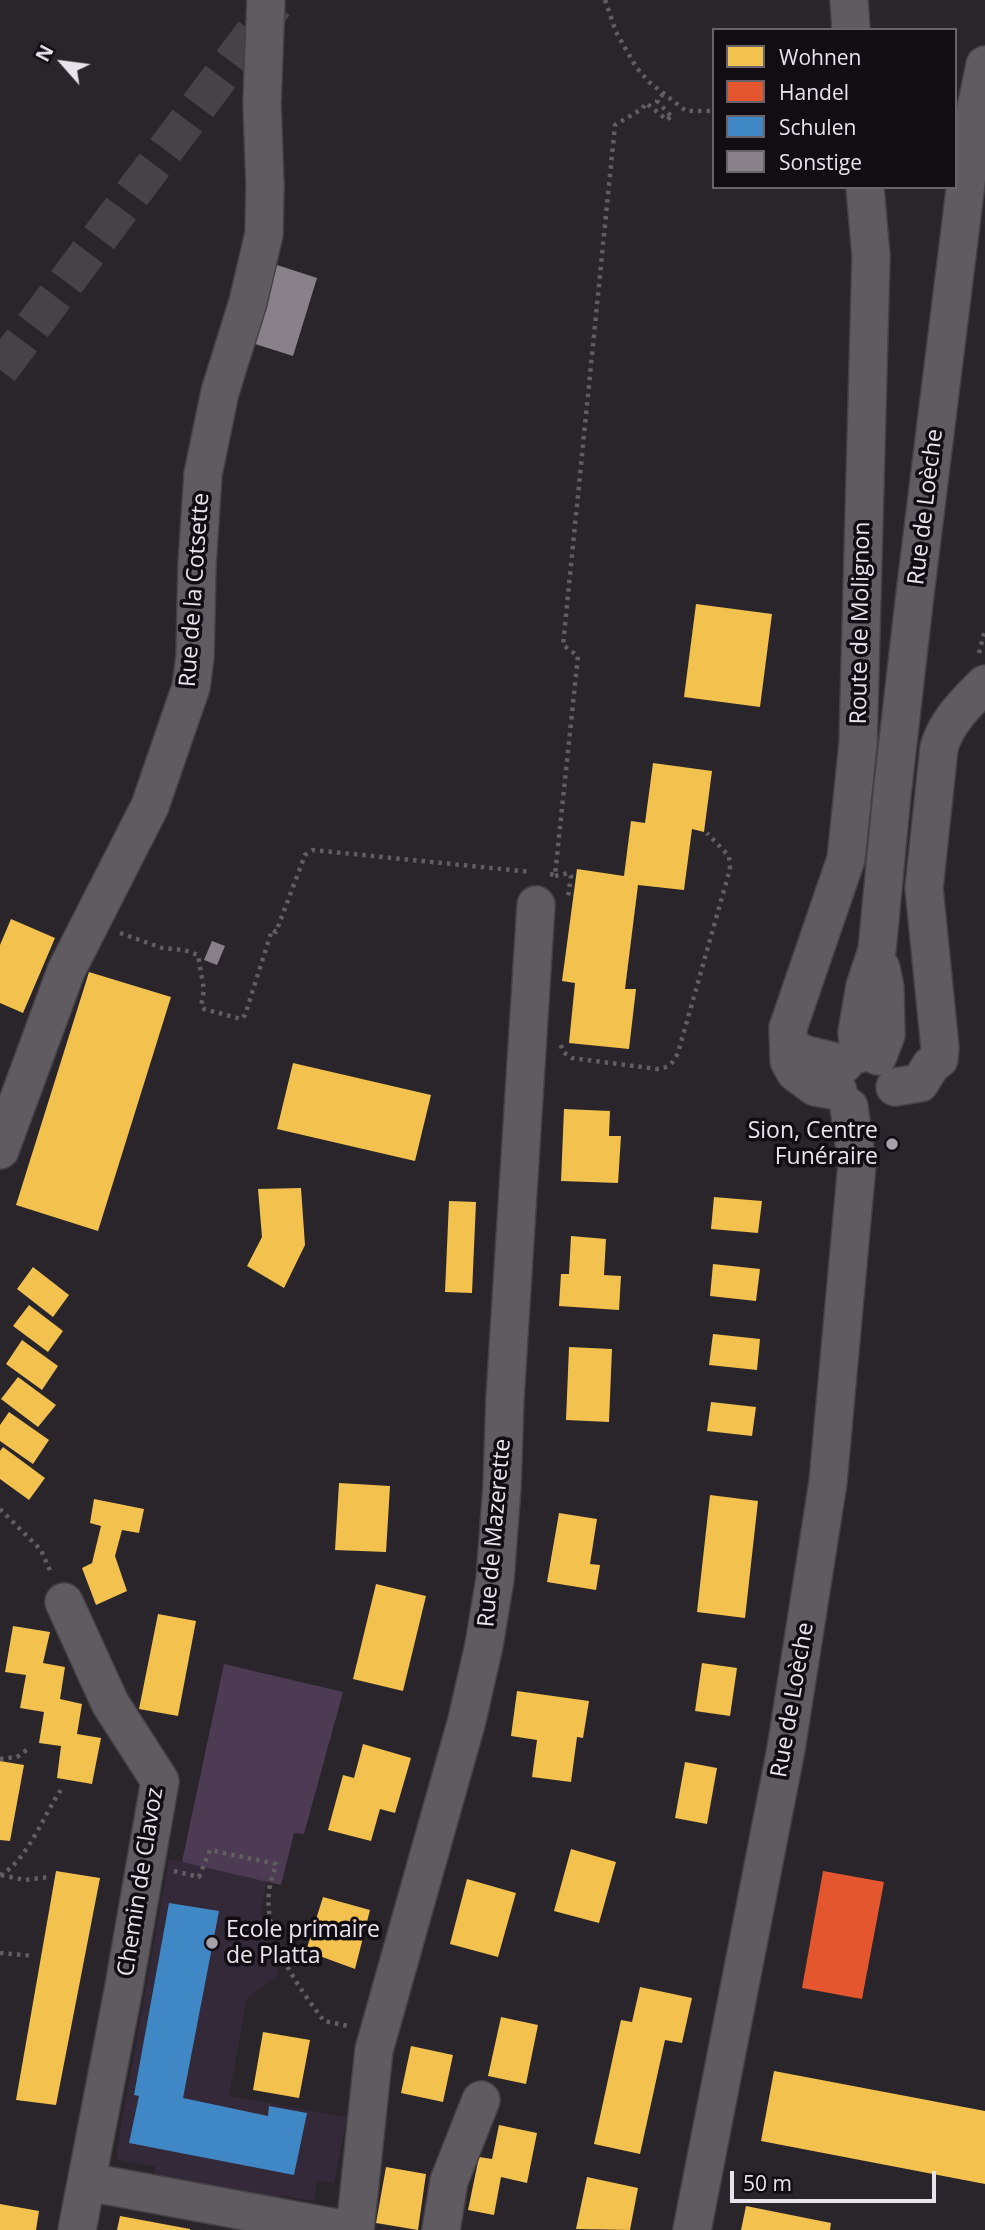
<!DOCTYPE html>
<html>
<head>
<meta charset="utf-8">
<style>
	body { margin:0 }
	#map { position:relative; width:985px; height:2230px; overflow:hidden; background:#29252a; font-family:"Open Sans",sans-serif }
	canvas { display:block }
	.legend { position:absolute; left:712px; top:28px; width:245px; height:161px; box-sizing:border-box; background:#110d12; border:2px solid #676369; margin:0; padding:9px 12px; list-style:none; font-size:21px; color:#e9e4ec }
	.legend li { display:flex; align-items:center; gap:14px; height:35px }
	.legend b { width:35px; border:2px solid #676369 }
	.north { position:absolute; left:28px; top:28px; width:70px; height:70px; -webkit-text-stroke:5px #110d12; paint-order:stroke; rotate:298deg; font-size:19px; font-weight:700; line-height:28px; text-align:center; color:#e9e4ec }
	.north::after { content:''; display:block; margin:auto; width:24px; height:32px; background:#e9e4ec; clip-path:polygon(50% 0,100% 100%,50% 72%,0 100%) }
	.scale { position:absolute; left:730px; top:2171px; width:206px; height:32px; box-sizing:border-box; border:4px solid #e9e4ec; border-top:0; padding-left:9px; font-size:21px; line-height:24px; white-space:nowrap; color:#e9e4ec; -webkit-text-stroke:5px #110d12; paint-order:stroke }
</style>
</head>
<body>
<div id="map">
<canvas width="985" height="2230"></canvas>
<ul class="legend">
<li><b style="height:19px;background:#f2c14e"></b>Wohnen</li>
<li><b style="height:19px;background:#e4572e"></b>Handel</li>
<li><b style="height:19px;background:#3f88c5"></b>Schulen</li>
<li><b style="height:19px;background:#89818a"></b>Sonstige</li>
</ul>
<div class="north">N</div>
<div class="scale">50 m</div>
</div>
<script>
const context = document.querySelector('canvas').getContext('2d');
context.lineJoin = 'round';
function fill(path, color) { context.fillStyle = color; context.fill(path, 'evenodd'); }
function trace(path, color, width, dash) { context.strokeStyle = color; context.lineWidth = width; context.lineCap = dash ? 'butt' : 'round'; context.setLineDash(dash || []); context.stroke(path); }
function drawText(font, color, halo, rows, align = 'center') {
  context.font = font + ' "Open Sans",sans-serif'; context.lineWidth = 7; context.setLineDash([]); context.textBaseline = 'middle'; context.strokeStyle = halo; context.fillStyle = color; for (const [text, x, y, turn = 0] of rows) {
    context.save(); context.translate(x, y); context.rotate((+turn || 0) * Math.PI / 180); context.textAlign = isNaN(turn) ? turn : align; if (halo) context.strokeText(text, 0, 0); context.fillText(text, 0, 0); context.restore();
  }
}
const built = new Path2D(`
	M224,1664L343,1692L304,1834L294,1833L281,1885L267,1882L261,1912L279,1975L247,1998L229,2096L347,2117L334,2183L317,2181L314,2201L281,2195L278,2201L154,2179L155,2166L118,2160L117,2150L169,1859L182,1862Z`);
const green = new Path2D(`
	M224,1664L343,1692L304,1834L294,1833L281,1885L182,1862Z`);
const homes = new Path2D(`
	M696,604L772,614L760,707L684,697Z
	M653,763L712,771L704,832L692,829L684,890L638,885L625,989H636L629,1049L569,1043L575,983L562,981L577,869L624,876L631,821L645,823Z
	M11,919L55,938L23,1013L0,1003V945Z
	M89,972L171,997L98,1231L16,1205Z
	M293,1063L431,1095L415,1161L277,1129Z
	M564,1109L610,1111L609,1136H621L618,1183L561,1181Z
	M301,1188L305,1245L284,1288L247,1266L262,1237L258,1189Z
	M714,1197L762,1201L758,1233L711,1229Z
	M449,1201L476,1202L472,1293L445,1292Z
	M571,1236L606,1239L604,1275L621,1276L619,1310L559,1306L561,1274H569Z
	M713,1264L760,1269L756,1301L710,1296Z
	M33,1267L69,1295L53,1317L17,1289Z
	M29,1305L63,1331L48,1352L13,1326Z
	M713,1334L760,1339L757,1370L709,1365Z
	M22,1340L58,1366L42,1390L6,1364Z
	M569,1347L612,1349L609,1422L566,1420Z
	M18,1377L56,1405L38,1427L1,1399Z
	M711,1402L756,1407L752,1436L707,1431Z
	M9,1412L49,1440L33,1464L0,1441V1425Z
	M3,1447L45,1478L29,1500L0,1479V1451Z
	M339,1483L390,1486L386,1552L335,1550Z
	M710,1495L758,1501L745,1618L697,1612Z
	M94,1499L144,1509L139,1533L122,1530L115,1556L127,1591L96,1605L82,1568L92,1563L101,1526L90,1523Z
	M559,1513L597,1519L590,1564L600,1565L596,1590L547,1582Z
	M376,1584L426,1596L403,1691L353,1679Z
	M158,1614L196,1621L178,1716L139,1709Z
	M13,1626L50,1632L43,1663L65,1667L60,1699L82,1704L77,1734L101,1738L92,1784L57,1778L61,1746L39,1743L44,1712L20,1708L26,1675L5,1672Z
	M702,1663L737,1668L730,1716L695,1711Z
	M517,1691L589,1701L583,1738L577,1737L571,1782L532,1777L537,1740L511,1736Z
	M363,1744L411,1758L395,1813L380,1809L371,1841L328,1830L343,1775L354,1778Z
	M0,1761L24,1765L10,1841L0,1840Z
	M685,1762L717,1768L707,1824L675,1818Z
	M571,1849L616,1862L599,1923L554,1911Z
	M56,1871L100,1878L56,2105L16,2100Z
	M467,1879L516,1893L498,1957L450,1944Z
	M323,1897L370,1910L355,1969L306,1951Z
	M640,1987L692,1998L682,2043L665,2040L640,2154L594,2144L621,2020L632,2022Z
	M501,2017L538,2025L526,2084L488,2076Z
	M263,2032L310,2040L299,2098L253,2090Z
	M411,2046L453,2055L443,2102L401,2093Z
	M774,2071L985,2111V2184L761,2141Z
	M499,2125L537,2133L527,2183L501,2177L494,2215L468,2210L479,2157L492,2159Z
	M386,2167L426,2174L418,2230L376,2223Z
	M587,2177L638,2188L630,2230L576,2229Z
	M0,2204L39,2211L36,2230H0Z
	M746,2206L831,2223L830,2230H741Z
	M120,2216L190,2229V2230H117Z`);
const shops = new Path2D(`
	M823,1871L884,1882L862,1999L802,1988Z`);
const schools = new Path2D(`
	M169,1903L219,1911L183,2098L268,2116L269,2106L307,2113L294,2175L129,2143L139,2096L134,2095Z`);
const building = new Path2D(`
	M277,265L317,278L293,356L252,343Z
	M212,941L225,946L217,965L204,960Z`);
const minorTunnel = new Path2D(`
	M0,370L275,4`);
const path = new Path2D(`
	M605,0L616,32L636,67L649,82L686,111H714
	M663,94L657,101L671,116
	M979,653L985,630
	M550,874L555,875L578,656L563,645L615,125L642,109L646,103L667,120L671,116
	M555,876L569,873L571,876L568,897
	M120,933L162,948L184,950L198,955L204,990L201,1006L204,1009L241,1019L245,1015L272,930L276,932L305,855L313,850L531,872
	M561,1045L563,1052L572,1058L657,1069C669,1068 673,1063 678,1053L730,869L729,856L707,833
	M0,1509L41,1550L51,1573
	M0,1759L17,1757L28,1749
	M174,1871L199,1877L210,1850L276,1864C274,1872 270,1882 269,1891C264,1939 296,1984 324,2021L348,2026
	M0,1875C26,1863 44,1814 61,1790
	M1,1875L25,1880L48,1877
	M0,1953L33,1956`);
const minor = new Path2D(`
	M849,0L851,30
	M789,1048L807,1055L844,1064
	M859,1054L857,1032L865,986L877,950L892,794L915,594L974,118L985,65
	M878,1056L886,1035L885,988L881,968
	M895,1087L920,1083L931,1065L939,1059L940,1048L924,888L939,748C946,722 966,703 985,684
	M838,1091L815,1087L795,1072L789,1061L788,1028L846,859L858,744L871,256L865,187
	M0,1150L66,971L150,806L191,687L195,657L197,565L203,474L220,392L248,302L264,234L265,185L262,103L266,0
	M64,1602L110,1703L160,1781L123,1992L77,2230
	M88,2182L347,2230
	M355,2230L374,2050L467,1720L484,1645L495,1579L502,1487L505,1398L536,905
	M441,2230L449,2181L481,2100
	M692,2230L786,1749L828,1482L857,1164L849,1107`);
const markers = [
	[892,1144,7,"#a6a1a8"],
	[212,1943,7,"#a6a1a8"]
];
const streetNames = [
	["Rue de Loèche",926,507,-83],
	["Rue de la Cotsette",195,590,-86],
	["Route de Molignon",861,623,-89],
	["Rue de Mazerette",495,1533,-85],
	["Rue de Loèche",793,1700,-80],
	["Chemin de Clavoz",141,1882,-81]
];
const poiNames = [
	["Sion, Centre",878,1131],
	["Funéraire",878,1157],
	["Ecole primaire",226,1930,"left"],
	["de Platta",226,1956,"left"]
];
fill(built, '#342938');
fill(green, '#4c3b52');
fill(homes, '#f2c14e');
fill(shops, '#e4572e');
fill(schools, '#3f88c5');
fill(building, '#89818a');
trace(minorTunnel, '#464247', 37, [37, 18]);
trace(minor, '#454246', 40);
trace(path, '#605e61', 4.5, [3.5, 5]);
trace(minor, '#5f5b60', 37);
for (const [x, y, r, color] of markers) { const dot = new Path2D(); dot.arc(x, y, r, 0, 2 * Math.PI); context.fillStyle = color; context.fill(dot); trace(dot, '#110d12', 2.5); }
drawText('23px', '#e9e4ec', '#110d12', streetNames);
drawText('23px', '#e9e4ec', '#110d12', poiNames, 'right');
</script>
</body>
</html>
